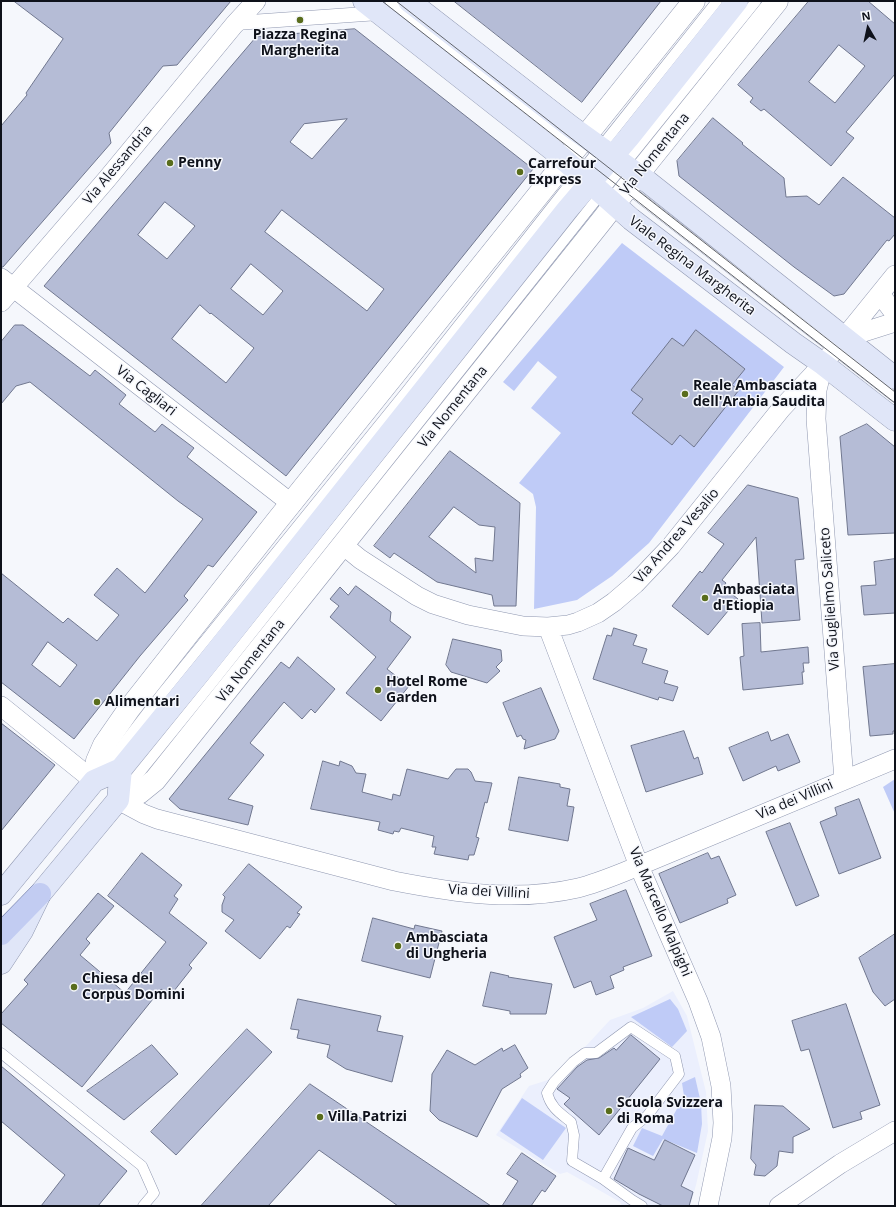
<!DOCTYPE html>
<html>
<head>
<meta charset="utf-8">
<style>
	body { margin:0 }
	#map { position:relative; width:896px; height:1207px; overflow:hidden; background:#f5f7fc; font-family:"Open Sans",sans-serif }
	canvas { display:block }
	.frame { position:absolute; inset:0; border:2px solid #0e111a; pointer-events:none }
	.north { position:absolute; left:848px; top:8px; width:40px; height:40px; -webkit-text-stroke:3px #f5f7fc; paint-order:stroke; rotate:351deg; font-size:11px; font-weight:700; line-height:16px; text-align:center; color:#0e111a }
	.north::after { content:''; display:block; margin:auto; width:14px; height:18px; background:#0e111a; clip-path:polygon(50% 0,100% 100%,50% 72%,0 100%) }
</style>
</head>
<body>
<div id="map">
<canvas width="896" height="1207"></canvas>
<div class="frame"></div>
<div class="north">N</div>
</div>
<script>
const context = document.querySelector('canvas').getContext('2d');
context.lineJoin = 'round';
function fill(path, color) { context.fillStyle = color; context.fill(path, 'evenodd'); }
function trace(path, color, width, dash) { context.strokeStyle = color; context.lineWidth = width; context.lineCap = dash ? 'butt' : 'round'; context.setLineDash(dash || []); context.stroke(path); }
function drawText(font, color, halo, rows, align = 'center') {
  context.font = font + ' "Open Sans",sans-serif'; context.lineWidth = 3; context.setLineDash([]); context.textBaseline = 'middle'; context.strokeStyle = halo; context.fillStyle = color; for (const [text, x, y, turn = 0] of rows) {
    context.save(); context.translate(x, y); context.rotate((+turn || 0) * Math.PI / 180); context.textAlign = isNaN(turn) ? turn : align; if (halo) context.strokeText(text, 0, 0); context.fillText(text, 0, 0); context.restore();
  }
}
const built = new Path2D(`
	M673,991L687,1016L706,1092L708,1131L696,1185L690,1206H622L620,1202L567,1172L560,1174L496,1135L529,1086L548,1080L585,1047L610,1020L643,1008Z`);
const green = new Path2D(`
	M622,243L784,367L649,543L612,576L577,600L534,609L536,507L533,494L519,483L561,433L531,408L557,377L538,361L514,391L503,382Z
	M895,779V814L883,787Z
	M670,999L678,1009L687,1031L672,1047L631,1017Z
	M695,1077L701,1103L702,1124L697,1153L663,1139L653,1156L633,1146L642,1128L662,1136L684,1096L682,1083Z
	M522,1098L566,1128L543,1160L500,1131Z`);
const building = new Path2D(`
	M14,1H231L177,65L163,66L109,133L111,143L3,267H1V126L27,95L26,93L63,39Z
	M454,1H661L582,102Z
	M809,1H868L895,24V74L846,132L854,138L831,166L764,109L761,111L750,102L753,98L738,85ZM839,45L865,66L835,103L809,82Z
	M355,29L533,169L286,476L44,286L256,37ZM347,119L312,159L290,142L304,124ZM165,202L195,226L167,259L138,235ZM282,210L384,289L367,311L265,232ZM251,264L283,291L263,315L231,289ZM200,305L210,314L211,313L254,348L226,383L172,339Z
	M713,118L743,143L742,144L784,178L786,197L807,196L819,205L843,177L895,218V234L889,241L887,240L844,294L834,296L794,267L679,176L677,161Z
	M15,325H23L90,376L95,370L126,395L119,404L155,432L162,424L194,448L187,457L257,512L213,567L208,565L184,596L188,600L140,656L74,739L1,682V573L63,623L68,618L97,641L119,615L94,595L117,568L145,593L203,519L178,501L30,382L16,386L1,404V342ZM48,642L77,665L60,687L32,665Z
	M696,330L745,369L732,385L739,390L694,447L680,435L672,445L632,413L643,399L631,390L672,338L683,346Z
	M867,424L895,447V533L848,535L840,437Z
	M450,451L520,503L516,606H494L492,595L437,582L394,553L390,558L374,546ZM454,507L479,525L495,527L493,561L475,558L476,573L429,537Z
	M748,485L798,498L804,559L795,560L800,620L762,623L756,537L722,580L726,583L723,587L738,599L708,635L672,606L700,571L702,573L724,544L708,533Z
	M895,559V613L864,615L861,586L876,585L874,562Z
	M356,586L391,612L390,621L411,637L387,669L409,686L381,721L346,693L376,657L330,617L339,606L330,599L340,587L348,595Z
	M760,623L761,652L808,647L809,663H803L804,672H802L803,684L743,690L740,657L744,656L742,624Z
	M614,628L637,635L633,645L647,649L642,663L668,671L664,683L678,687L673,701L659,697L658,700L593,679L607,635L611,636Z
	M453,639L501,650L502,661L496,667L500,671L487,683L451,672L446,665Z
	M298,657L335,689L315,713L311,709L302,719L284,702L250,743L264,755L228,799L253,806L248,825L180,809L169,799L281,662L289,668Z
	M895,664V731H893V734L870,736L863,667Z
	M541,688L559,731L555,739L524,749L526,740L523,739L521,735L517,737L503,703Z
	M1,723L55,765L1,831Z
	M684,731L694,759L698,757L703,774L646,792L631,746Z
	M768,732L771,741L788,734L800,762L778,771L776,766L743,781L729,748Z
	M323,761L339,766L340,761L352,766L356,773L366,774L362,792L392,800L393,794L400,796L407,769L448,779L456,769H468L471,772L475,781L492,783L487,803L485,802L476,837L479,838L474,855H469L468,860L434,854L436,847H432L434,836L401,828L399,832L394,831L393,834L378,830L380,822L311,809Z
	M519,777L560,784V787L570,789L567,806L574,807L568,841L509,830Z
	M859,799L881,858L839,874L820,822L837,815L835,808Z
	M790,823L819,896L796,906L766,832Z
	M142,853L182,885L174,896L178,899L169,913L207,943L189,965L192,968L170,996L161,989L82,1087L1,1023V1014L28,984L24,980L98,893L114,906L86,939L90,943L80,955L125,993L166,942L108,896Z
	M708,853L711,859L719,856L736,895L727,899L728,903L680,923L659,874Z
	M249,864L302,907L297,913L300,914L290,928L287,926L260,959L225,931L234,920L222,912V905L225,897L223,895Z
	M626,890L652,956L623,967L624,970L610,976L614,988L596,995L591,981L574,988L554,937L597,920L590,904Z
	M373,918L414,929L415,925L442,931L430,978L362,961Z
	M895,934V999L885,1006L873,992L859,958Z
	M491,972L509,976L508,977L552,984L546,1014H510V1011L483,1006Z
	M298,999L381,1016L377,1031L403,1036L392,1082L346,1069L327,1057L330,1045L297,1038L299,1030L291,1029Z
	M846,1004L880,1105L860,1112L862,1119L833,1128L809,1049L801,1051L792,1021Z
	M247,1029L272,1052L176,1155L151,1132Z
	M631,1035L660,1059L599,1135L564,1104L570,1098L557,1089L577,1067L587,1060L599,1058L614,1048L616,1050Z
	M152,1045L178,1074L124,1120L87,1091Z
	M515,1045L528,1068L520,1074L521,1077L502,1089L477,1137L439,1120L430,1111L432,1074L447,1050L475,1065L502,1048L503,1051Z
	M1,1066L127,1171L98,1206H41L65,1175L1,1121Z
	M310,1084L491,1206H398L319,1150L268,1206H201Z
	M755,1105L783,1106L810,1129L793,1137V1153L779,1151L777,1166L765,1176L754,1175L756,1165L751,1159Z
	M665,1140L695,1155L681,1186L693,1192L689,1206H663L639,1194L614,1179L628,1148L654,1160Z
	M522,1153L556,1176L545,1192L542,1190L531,1206H502L518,1181L507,1174Z`);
const service = new Path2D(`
	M390,1L579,150
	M626,187L895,397
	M101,773L160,696L406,392L565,190L588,163L717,1
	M123,793L212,683L624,165L756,1
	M1,1053L142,1166L154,1193L143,1206
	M603,1179L632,1128L647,1116L679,1074L675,1056L631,1027L596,1053H585L573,1062L554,1082L547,1093C551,1108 560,1113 571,1122L574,1135L572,1161L603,1179L632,1200L642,1206`);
const pedestrian = new Path2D(`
	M236,23L379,13`);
const minor = new Path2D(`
	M1,278L292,504
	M880,294L895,314
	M1,302L107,179L234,25L256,1
	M845,338L895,322
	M823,365L817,390L816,419L844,780
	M343,545L360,559L417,596L433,604L468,615L523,626L548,627L568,625L578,622L598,613L614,602L635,584L671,546L781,409L823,364L895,275
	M548,627L639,866L698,1001L711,1037L721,1086L723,1123L722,1138L708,1206
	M1,706L94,781
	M118,800L144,814L157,819L394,881C455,893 517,902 578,888C594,884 609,878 624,872L895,759
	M779,1206L840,1164L895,1131`);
const tertiary = new Path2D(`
	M94,781L97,761L104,745L129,709L276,522L694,1
	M118,800L139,793L155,780L603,219L627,188L777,1`);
const secondary = new Path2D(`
	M364,1L552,149L631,219L793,343L823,364L895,420
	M409,1L570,126L648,182L895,378
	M1,894L94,781L121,769L205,666L567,210L629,137L737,1
	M1,963L22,931L40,894L118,800L121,769`);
const primary = new Path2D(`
	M1,934L40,894`);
const tram = new Path2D(`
	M382,1L895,403
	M396,1L895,392`);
const markers = [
	[300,20,4,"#596d1c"],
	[170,163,4,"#596d1c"],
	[520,172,4,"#596d1c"],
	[685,394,4,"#596d1c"],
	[705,598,4,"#596d1c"],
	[378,690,4,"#596d1c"],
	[97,702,4,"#596d1c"],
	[398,946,4,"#596d1c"],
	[74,987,4,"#596d1c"],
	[609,1111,4,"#596d1c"],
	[320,1117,4,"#596d1c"]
];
const poiNames = [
	["Piazza Regina",300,35,"center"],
	["Margherita",300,51,"center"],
	["Penny",178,163],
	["Carrefour",528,164],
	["Express",528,180],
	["Reale Ambasciata",693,386],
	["dell'Arabia Saudita",693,402],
	["Ambasciata",713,590],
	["d'Etiopia",713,606],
	["Hotel Rome",386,682],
	["Garden",386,698],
	["Alimentari",105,702],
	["Ambasciata",406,938],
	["di Ungheria",406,954],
	["Chiesa del",82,979],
	["Corpus Domini",82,995],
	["Scuola Svizzera",617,1103],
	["di Roma",617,1119],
	["Villa Patrizi",328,1117]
];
const streetNames = [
	["Via Nomentana",655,154,-51],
	["Via Alessandria",118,165,-50],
	["Viale Regina Margherita",692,266,37],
	["Via Cagliari",146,391,38],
	["Via Nomentana",453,407,-51],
	["Via Andrea Vesalio",677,536,-49],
	["Via Guglielmo Saliceto",830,599,-94],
	["Via Nomentana",251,661,-52],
	["Via dei Villini",795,800,-23],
	["Via dei Villini",489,892,3],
	["Via Marcello Malpighi",660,912,67]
];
fill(built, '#ebeffd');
fill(green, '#bfcbf7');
fill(building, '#b5bcd6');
trace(building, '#70778f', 1);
trace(service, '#8f97b0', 11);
trace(pedestrian, '#8f97b0', 15);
trace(minor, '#8f97b0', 20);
trace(tertiary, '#8f97b0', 23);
trace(secondary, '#8f97b0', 23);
trace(primary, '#6874a1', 23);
trace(service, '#fff', 10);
trace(pedestrian, '#fff', 14);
trace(minor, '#fff', 19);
trace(tertiary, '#fff', 22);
trace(secondary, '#e0e6f8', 22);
trace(primary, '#c2ccf2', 22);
trace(tram, '#61646b', 1);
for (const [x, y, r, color] of markers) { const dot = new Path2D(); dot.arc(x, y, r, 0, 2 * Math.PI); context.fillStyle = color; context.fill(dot); trace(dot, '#f5f7fc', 1.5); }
drawText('bold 14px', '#0e111a', '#f5f7fc', poiNames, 'left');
drawText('14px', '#0e111a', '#f5f7fc', streetNames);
</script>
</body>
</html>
